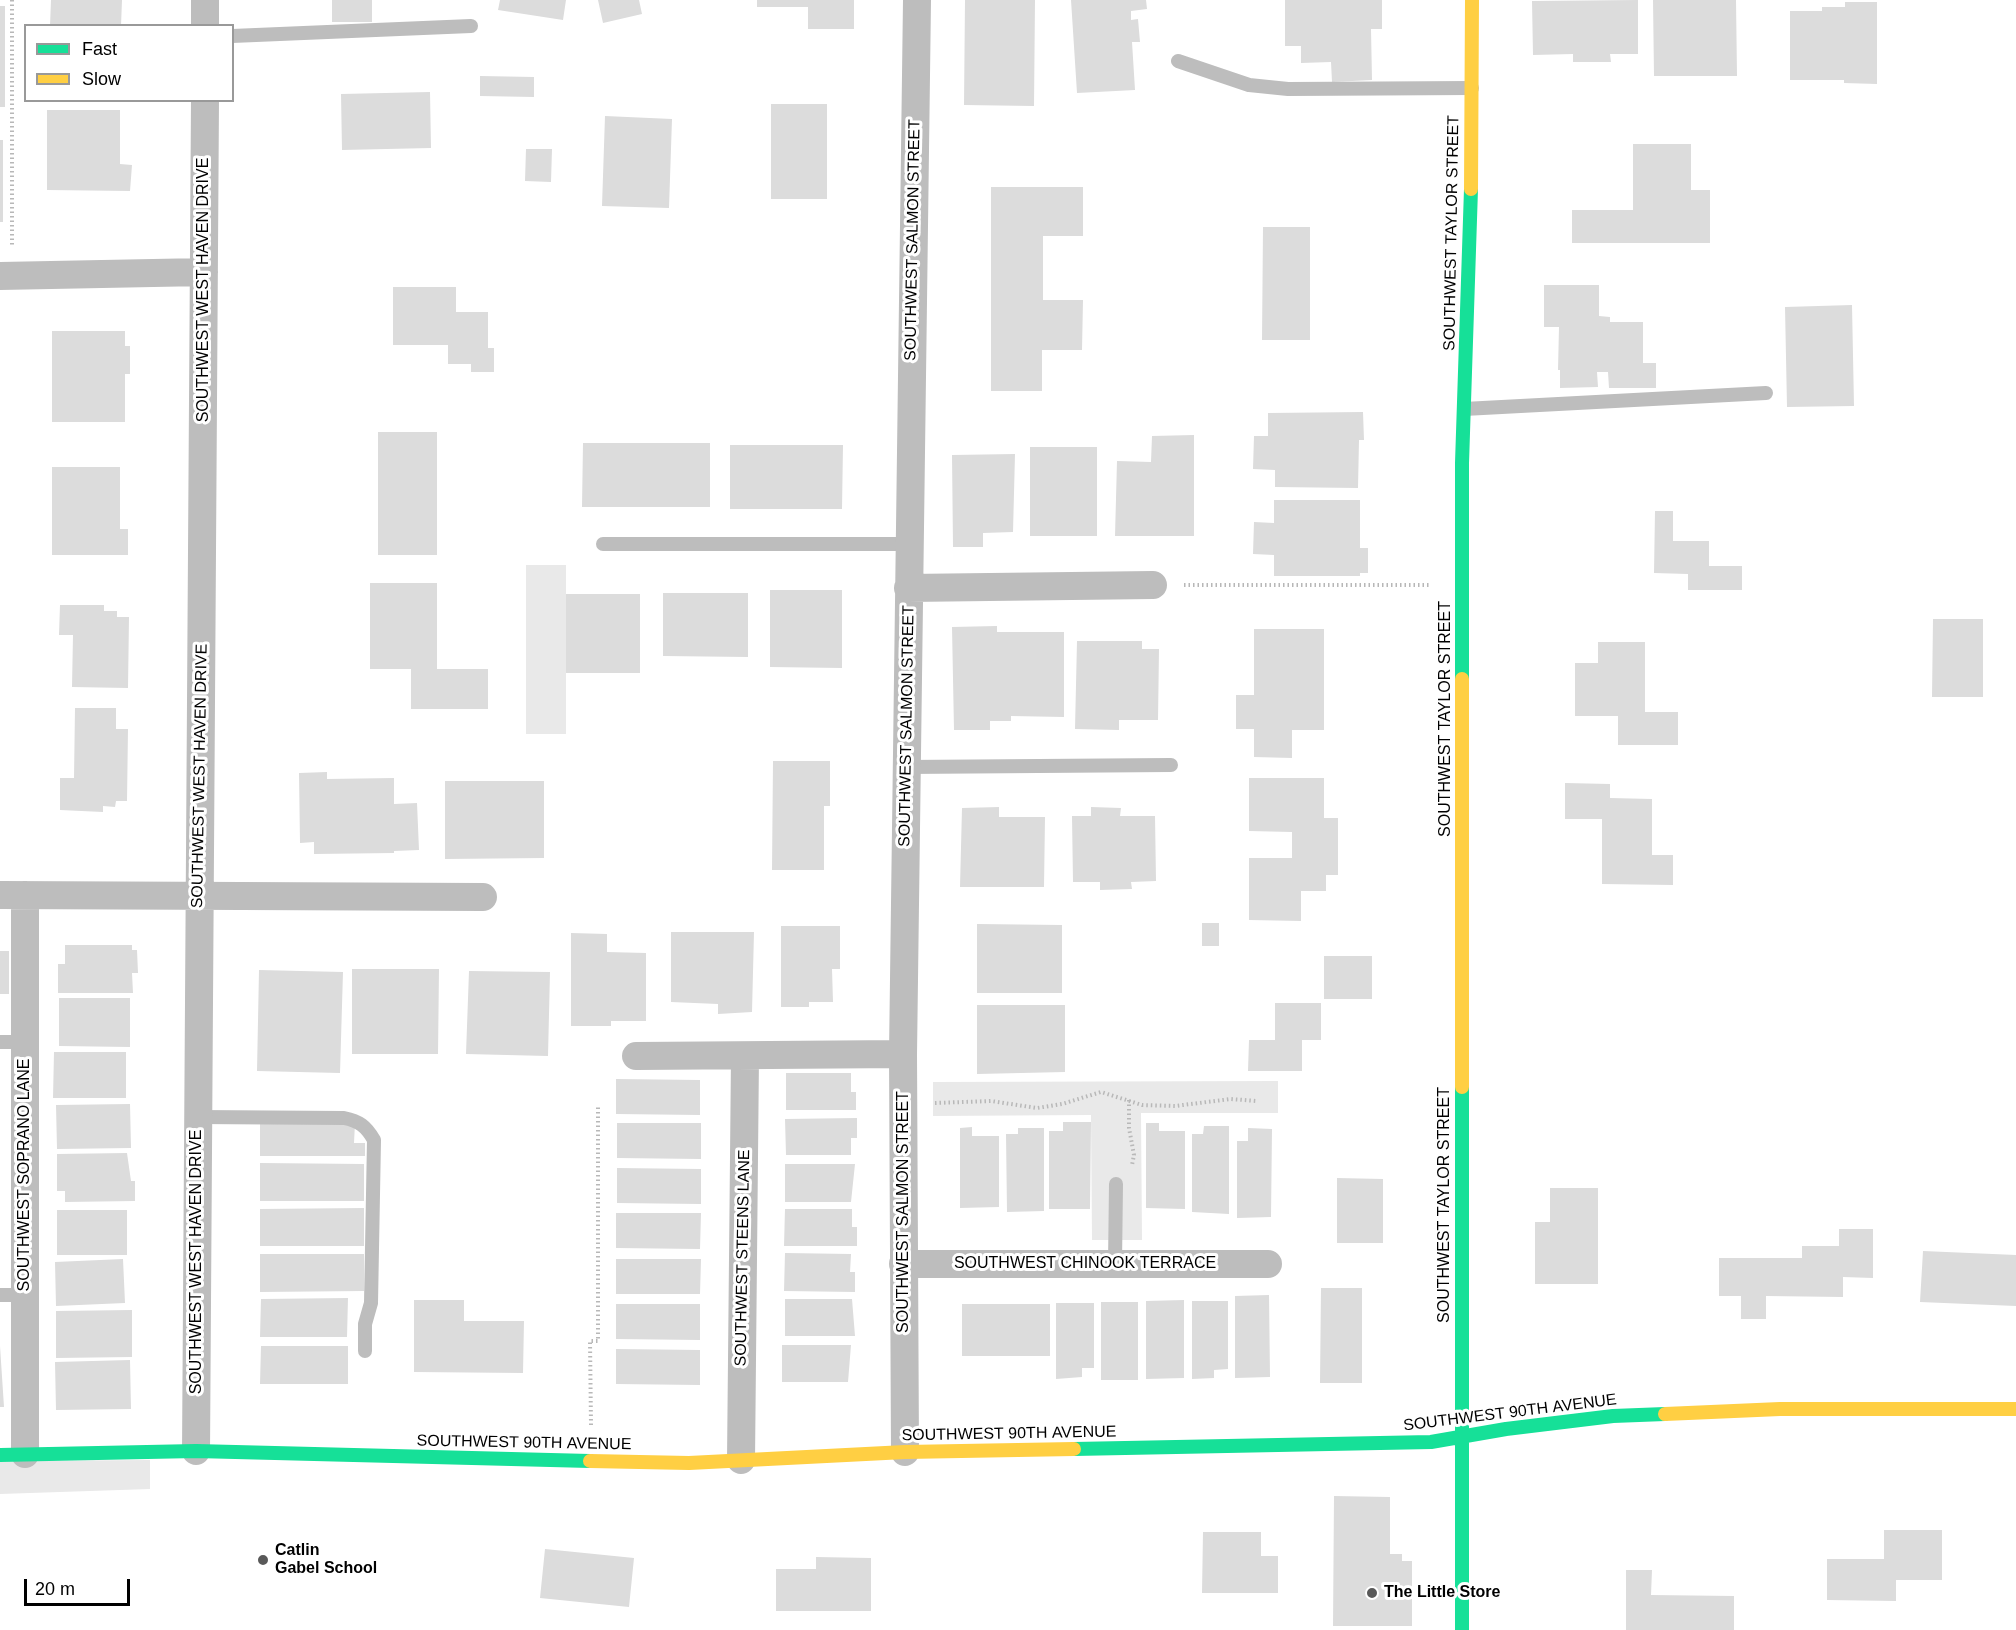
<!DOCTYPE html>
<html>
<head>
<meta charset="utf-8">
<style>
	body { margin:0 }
	#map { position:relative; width:2016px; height:1630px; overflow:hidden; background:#fff; font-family:Arial,sans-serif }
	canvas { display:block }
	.legend { position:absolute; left:24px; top:24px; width:210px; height:78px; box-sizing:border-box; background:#fff; border:2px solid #999; margin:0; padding:8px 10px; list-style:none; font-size:18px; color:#000 }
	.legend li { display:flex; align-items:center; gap:12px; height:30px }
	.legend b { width:30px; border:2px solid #999 }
	.scale { position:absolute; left:24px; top:1579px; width:106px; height:27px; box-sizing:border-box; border:3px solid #000; border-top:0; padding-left:8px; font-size:18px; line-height:21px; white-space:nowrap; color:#000; -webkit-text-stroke:4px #fff; paint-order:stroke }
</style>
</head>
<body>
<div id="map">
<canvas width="2016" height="1630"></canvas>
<ul class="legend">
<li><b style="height:8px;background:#16e098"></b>Fast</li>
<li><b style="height:8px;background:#ffcf43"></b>Slow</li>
</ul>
<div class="scale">20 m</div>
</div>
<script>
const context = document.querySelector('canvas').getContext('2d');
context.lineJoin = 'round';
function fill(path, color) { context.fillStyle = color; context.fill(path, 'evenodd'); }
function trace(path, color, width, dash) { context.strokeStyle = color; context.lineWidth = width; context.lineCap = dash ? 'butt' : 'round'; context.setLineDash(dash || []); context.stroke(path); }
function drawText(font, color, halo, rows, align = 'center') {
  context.font = font + ' Arial,sans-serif'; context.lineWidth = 6; context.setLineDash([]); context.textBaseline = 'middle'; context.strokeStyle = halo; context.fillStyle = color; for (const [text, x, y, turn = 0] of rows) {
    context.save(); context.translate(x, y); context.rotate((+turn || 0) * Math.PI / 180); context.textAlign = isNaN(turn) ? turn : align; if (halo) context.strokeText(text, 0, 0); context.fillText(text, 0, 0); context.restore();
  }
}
const green = new Path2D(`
	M526,565H566V734H526Z
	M1278,1081V1113H1141L1142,1240H1092L1091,1115L933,1116V1082Z
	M150,1460V1489L0,1494V1461Z`);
const building = new Path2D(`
	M51,0H122L121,26H50Z
	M332,0H372V22H332Z
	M500,0H566L563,20L498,10Z
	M598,0H639L642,14L603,23Z
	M757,0H854V29H808V7H757Z
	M965,0H1035L1034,106L964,105Z
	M1071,0H1146L1147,9L1131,11V20L1138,19L1140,42H1132L1135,90L1077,93Z
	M1285,0H1382V29H1371L1372,80L1332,82L1331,62L1301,63V46H1285Z
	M1638,0V54H1610L1611,62H1573V54L1533,55L1532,1Z
	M1653,0H1736L1737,76H1654Z
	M1845,2H1877V84L1844,83V80H1790V11H1822V7H1845Z
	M0,6H5V107H0Z
	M480,76L534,77V97L480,96Z
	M430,92L431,148L342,150L341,94Z
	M771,104H827V199H771Z
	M47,110H120V164L132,165L130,191L47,190Z
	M605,116L672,119L669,208L602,206Z
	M0,140H3V222H0Z
	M1633,144H1691V190H1710V243H1572V210H1633Z
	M526,149H552L551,182L525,181Z
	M991,187H1083V236H1043V300H1083L1082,350H1042V391H991Z
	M1263,227H1310V340H1262Z
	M1544,285H1599V316L1610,317V322H1643V363H1656V388H1609L1608,372H1597L1598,387L1560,388V370H1558L1559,327H1544Z
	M393,287H456V312H488V348H494V372H471V364H448V345H393Z
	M1852,305L1854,406L1787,407L1785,307Z
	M52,331H125V346H130V374H125V422H52Z
	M1363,412L1364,440H1359L1358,488L1275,487V470L1253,469L1254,436H1268V413Z
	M378,432H437V555H378Z
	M1194,435V536H1115L1117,461L1151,462L1152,436Z
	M583,443H710V507H582Z
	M730,445H843L842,509H730Z
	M1030,447H1097V536H1030Z
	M1015,454L1013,532L983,533V547H953L952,455Z
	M52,467H120V529H128V555H52Z
	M1274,500H1360V548H1368V573H1360V576H1274V555L1253,554L1254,522L1274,523Z
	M1655,511H1673V541H1709V566H1742V590H1688V574L1654,573Z
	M370,583H437V669H488V709H411V669H370Z
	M770,590H842V668L770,667Z
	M663,593H748V657L663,656Z
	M566,594H640V673H566Z
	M60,605H104V611H117V617H129L128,688L72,687L73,635H59Z
	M1933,619H1983V697H1932Z
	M997,626V632H1064V717L1011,716V721H990V730H954L952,627Z
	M1254,629H1324V730H1292V758L1254,757V729H1236V695H1254Z
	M1077,641H1142V649H1159L1158,720H1119V730L1075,729Z
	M1598,642H1645V712H1678V745H1618V716H1575V663H1598Z
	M75,708H116V729H128L127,801H116L115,807L103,806V812L60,810V778H74Z
	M773,761H830V806H824V870H772Z
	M327,772V779L394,778V804L417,803L419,850L394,851V853L314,854V842L300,843L299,773Z
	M1249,778H1324V818H1338V875H1326V891H1301V921L1249,920V858H1292V832L1249,831Z
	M445,781H544V858L445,859Z
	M1565,783L1610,784V798L1652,799V855H1673V885L1602,884V819H1565Z
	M999,807V817H1045L1044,887H960L962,808Z
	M1091,807L1121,808L1120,816H1155L1156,881L1131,882L1132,889L1100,890V882H1073L1072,816H1091Z
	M1202,923H1219V946H1202Z
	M977,924L1062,925V993H977Z
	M781,926H840V969H832L833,1002H809V1007H781Z
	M671,932H754L752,1012L718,1014V1004L671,1002Z
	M571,933L607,934V952L646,953V1021H611V1026H571Z
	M65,945H132V950H137L138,973H132L133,993H58V964H65Z
	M0,951H9V994H0Z
	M1324,956H1372V999H1324Z
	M352,969H439L438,1054H352Z
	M259,970L343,972L340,1073L257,1071Z
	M469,971L550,972L548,1056L466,1054Z
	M59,998H130V1047L59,1046Z
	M1275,1003H1321V1040H1302V1071H1248L1249,1040H1275Z
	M977,1005H1065V1072L977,1074Z
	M54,1052H126V1098H53Z
	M786,1073H851V1092H856V1110H786Z
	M616,1079L700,1080V1115L616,1114Z
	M130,1104L131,1148L57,1149L56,1105Z
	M857,1118V1138H851V1155H786L785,1119Z
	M1063,1122H1091L1090,1209H1049V1131H1063Z
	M355,1123L354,1143H365V1156H260V1124Z
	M617,1123H701V1159L617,1158Z
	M1146,1123H1159V1131H1185V1209L1146,1208Z
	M1204,1126H1229V1214L1192,1212V1134H1203Z
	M972,1127V1136H999V1207L960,1208V1128Z
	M1018,1128H1044V1211L1007,1212L1006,1134H1018Z
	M1248,1128L1272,1129L1271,1217L1237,1218V1141H1248Z
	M127,1153L131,1181H135V1201L65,1202V1191H57V1154Z
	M260,1163L364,1164V1201H260Z
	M785,1164H855L851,1202H785Z
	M617,1168L701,1169V1204L617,1203Z
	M1337,1178L1383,1179V1243H1337Z
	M1550,1188H1598V1284H1535V1222H1550Z
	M364,1208V1246H260V1209Z
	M785,1209H852V1227H857V1246H784Z
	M57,1210H127V1255H57Z
	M616,1213H701L700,1249L616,1248Z
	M1839,1229H1873V1278L1843,1277V1297L1766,1296V1319H1741V1296H1719V1258H1802V1246H1839Z
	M1923,1251L2016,1255V1306L1920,1302Z
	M785,1253L851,1254L850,1272H855V1292L784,1291Z
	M260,1254H364V1291L260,1292Z
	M123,1259L125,1303L56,1306L55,1262Z
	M616,1259H701L700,1294H616Z
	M1321,1288H1362V1383H1320Z
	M1269,1295L1270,1377L1235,1378V1296Z
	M348,1298L347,1337H260L261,1299Z
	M785,1299H852L855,1336H785Z
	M414,1300H464V1321H524L523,1373L414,1372Z
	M1184,1300V1378L1146,1379V1301Z
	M1192,1301H1228V1369L1214,1370V1378L1192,1379Z
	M1101,1302H1138V1380H1101Z
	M1056,1303H1094V1368H1082V1377L1056,1379Z
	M616,1304H700V1340L616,1339Z
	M962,1304H1050V1356H962Z
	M132,1310V1357L56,1358V1311Z
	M782,1345H851L848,1382H782Z
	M0,1346L4,1407H0Z
	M261,1346H348V1384H260Z
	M616,1349L700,1350V1385L616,1384Z
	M130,1360L131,1409L56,1410L55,1362Z
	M1334,1496L1390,1497V1554H1402V1561H1412V1626H1333Z
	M1884,1530H1942V1580H1896V1601L1827,1600V1559H1884Z
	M1203,1532H1261V1556H1278V1593H1202Z
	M545,1549L634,1558L629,1607L540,1598Z
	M816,1557L871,1558V1611H776V1569H816Z
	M1626,1570H1652L1651,1595L1734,1596V1630H1626Z`);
const path = new Path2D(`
	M12,0V245
	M1184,585H1429
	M1129,1100V1128L1134,1155L1132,1165
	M935,1103L991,1101L1037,1108L1062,1104L1101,1092L1142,1105L1175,1106L1231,1099L1256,1101
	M591,1425L590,1341H598V1107`);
const lane = new Path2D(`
	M232,36L471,26
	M1178,61L1249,85L1288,89L1472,88
	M1464,409L1766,393
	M603,544H909
	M906,767L1171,765
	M0,1042H25
	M197,1117L344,1118C359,1121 366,1126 374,1140L371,1303L365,1324V1351
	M1115,1264L1116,1184
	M0,1295H25`);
const street = new Path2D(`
	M205,26V0
	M0,276L204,272
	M908,588L1153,585
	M0,895L483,897
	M25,895V1454
	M636,1056L903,1054
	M903,1264H1268
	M196,1451L205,100
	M905,1452L903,1054L917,0
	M741,1460L745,1056`);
const fast = new Path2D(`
	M1462,679V463L1471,189
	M1462,1087V1630
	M1074,1449L1431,1442L1506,1429L1613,1416L1665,1414
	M0,1455L196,1451L590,1461`);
const slow = new Path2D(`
	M1471,189L1472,0
	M1462,679V1087
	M1665,1414L1780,1409H2016
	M590,1461L689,1463L905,1452L1074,1449`);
const markers = [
	[263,1560,6,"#595959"],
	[1372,1593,6,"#595959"]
];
const streetNames = [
	["SOUTHWEST TAYLOR STREET",1452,233,-89],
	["SOUTHWEST SALMON STREET",913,240,-89],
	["SOUTHWEST WEST HAVEN DRIVE",204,290,-90],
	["SOUTHWEST TAYLOR STREET",1446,719,-90],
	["SOUTHWEST SALMON STREET",907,726,-89],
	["SOUTHWEST WEST HAVEN DRIVE",200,776,-89],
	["SOUTHWEST SOPRANO LANE",25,1175,-90],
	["SOUTHWEST TAYLOR STREET",1445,1205,-90],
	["SOUTHWEST SALMON STREET",904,1212,-90],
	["SOUTHWEST STEENS LANE",743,1258,-89],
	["SOUTHWEST WEST HAVEN DRIVE",197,1262,-90],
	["SOUTHWEST CHINOOK TERRACE",1085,1264],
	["SOUTHWEST 90TH AVENUE",1510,1413,-7],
	["SOUTHWEST 90TH AVENUE",1009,1434,-1],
	["SOUTHWEST 90TH AVENUE",524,1443,1]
];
const poiNames = [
	["Catlin",275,1551],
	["Gabel School",275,1569],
	["The Little Store",1384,1593]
];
fill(green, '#e9e9e9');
fill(building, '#dcdcdc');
trace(path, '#b8b8b8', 4, [1.5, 3]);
trace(lane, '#bdbdbd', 14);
trace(street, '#bdbdbd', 28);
trace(fast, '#16e098', 14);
trace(slow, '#ffcf43', 14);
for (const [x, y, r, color] of markers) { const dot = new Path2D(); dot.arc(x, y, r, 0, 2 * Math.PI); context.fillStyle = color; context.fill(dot); trace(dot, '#fff', 2); }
drawText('16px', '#000', '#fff', streetNames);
drawText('bold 16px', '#000', '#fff', poiNames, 'left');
</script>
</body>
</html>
